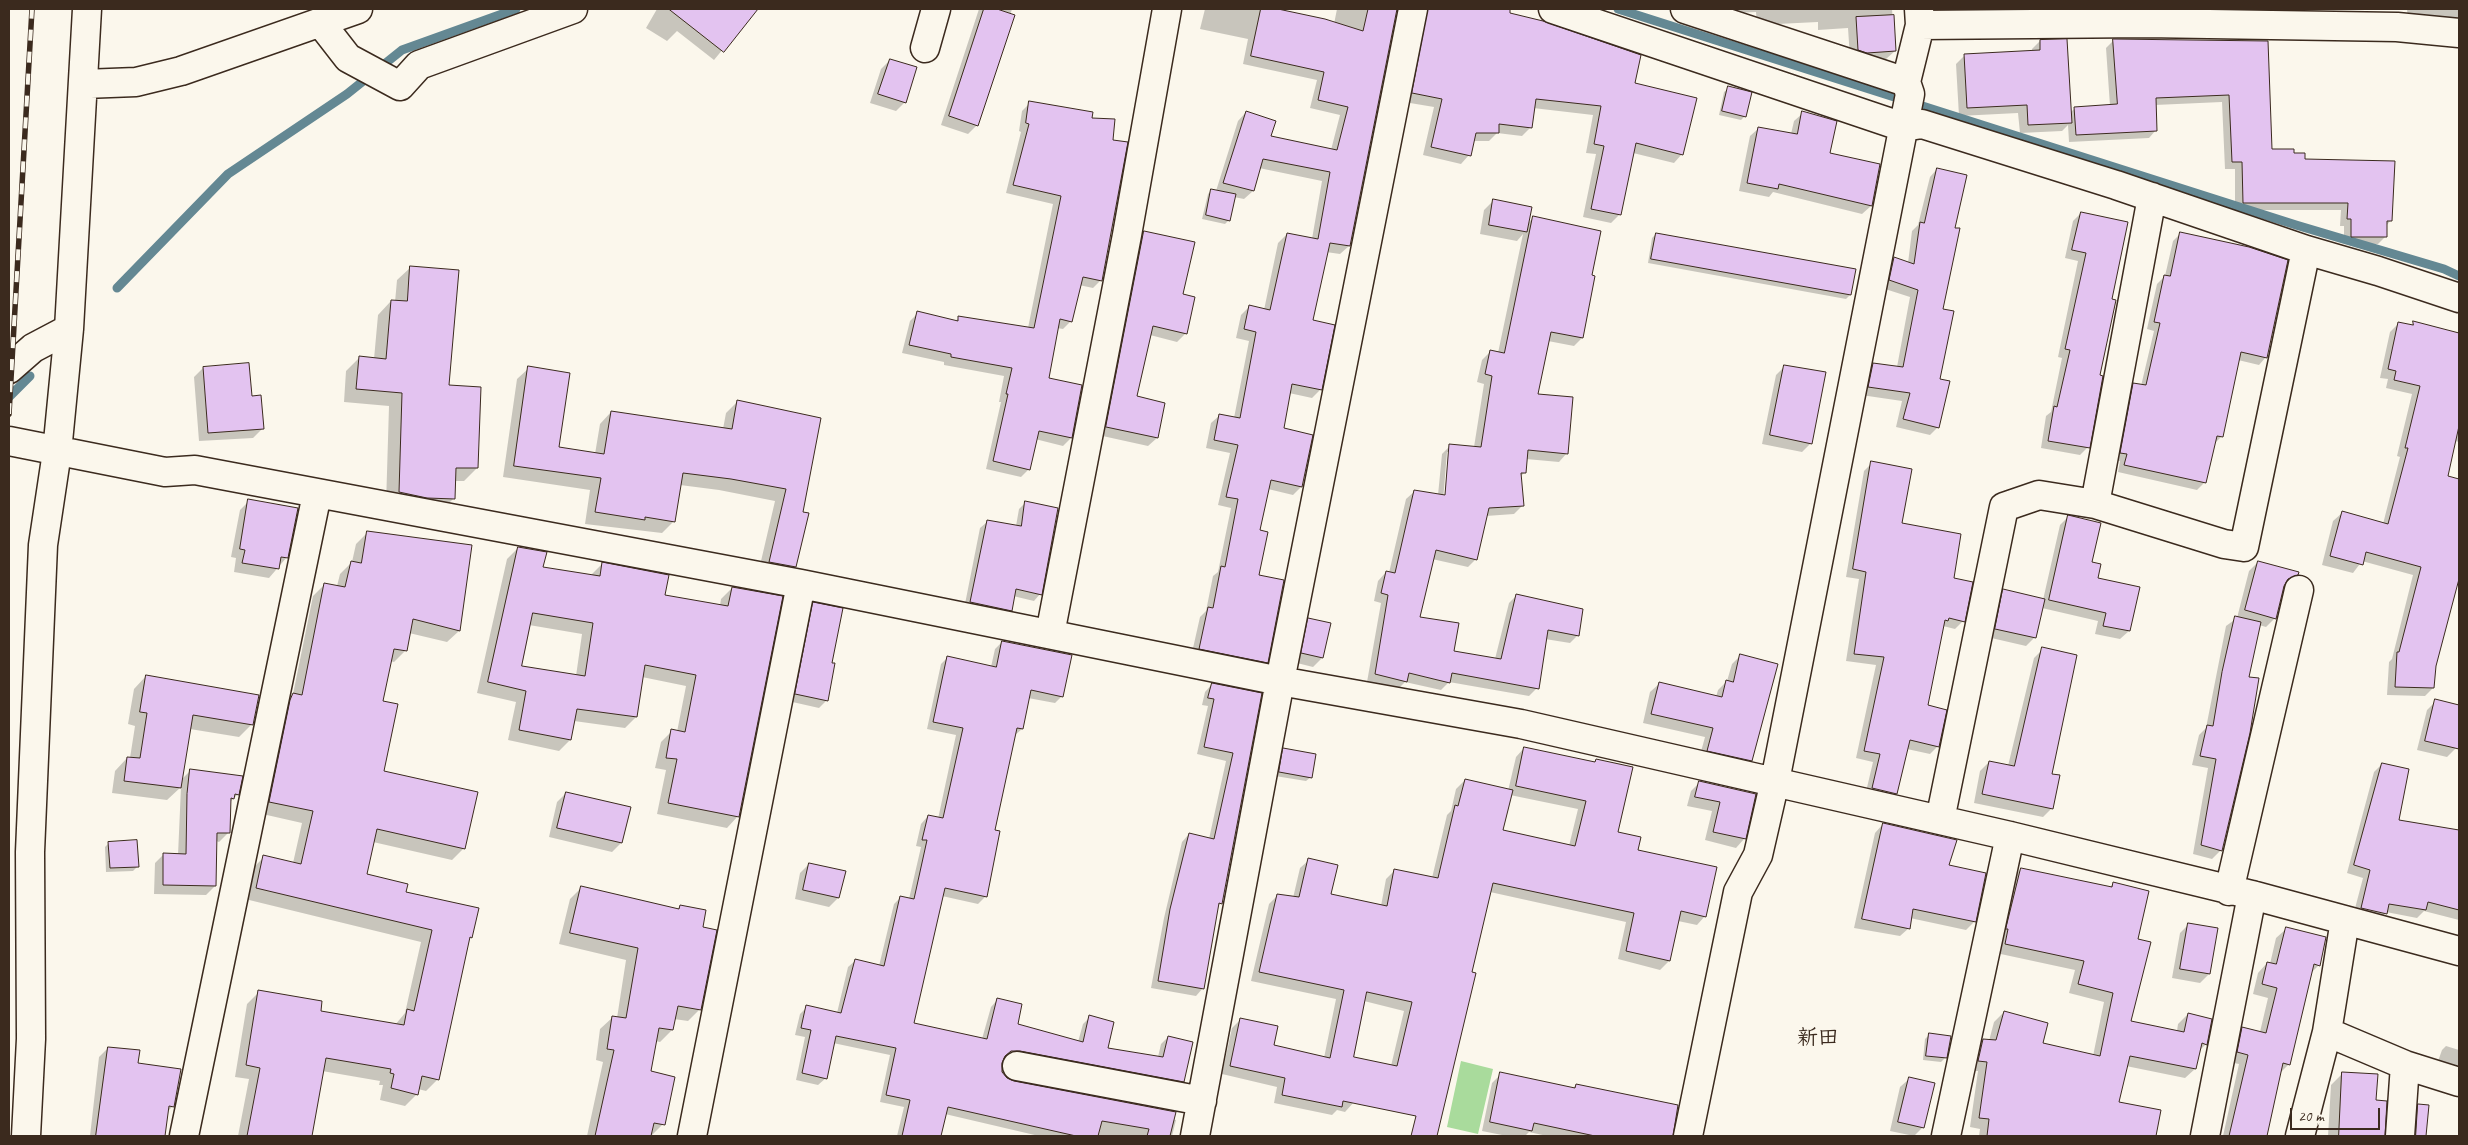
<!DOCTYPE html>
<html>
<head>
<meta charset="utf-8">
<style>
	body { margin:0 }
	#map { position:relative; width:2468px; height:1145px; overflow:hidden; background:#fbf7ec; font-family:Caveat,sans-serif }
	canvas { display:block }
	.frame { position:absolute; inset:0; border:10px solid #3b2a1e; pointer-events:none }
	.scale { position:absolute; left:2290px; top:1108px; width:90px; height:22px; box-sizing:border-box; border:2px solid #3b2a1e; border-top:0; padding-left:6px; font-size:15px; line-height:18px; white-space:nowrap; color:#3b2a1e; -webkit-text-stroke:4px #fbf7ec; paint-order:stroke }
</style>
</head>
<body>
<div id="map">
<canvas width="2468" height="1145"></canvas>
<div class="frame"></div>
<div class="scale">20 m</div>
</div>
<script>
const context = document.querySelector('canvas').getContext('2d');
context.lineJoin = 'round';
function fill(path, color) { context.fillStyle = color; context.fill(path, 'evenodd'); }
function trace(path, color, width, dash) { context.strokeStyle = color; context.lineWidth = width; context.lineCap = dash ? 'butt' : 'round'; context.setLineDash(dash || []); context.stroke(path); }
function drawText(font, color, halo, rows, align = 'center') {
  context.font = font + ' Caveat,"Klee One",sans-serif'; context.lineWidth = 4; context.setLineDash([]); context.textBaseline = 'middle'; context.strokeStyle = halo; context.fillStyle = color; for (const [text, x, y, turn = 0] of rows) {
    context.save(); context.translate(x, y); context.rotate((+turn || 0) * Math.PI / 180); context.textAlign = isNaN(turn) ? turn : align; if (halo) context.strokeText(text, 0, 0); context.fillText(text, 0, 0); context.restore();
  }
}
const green = new Path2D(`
	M1461,1061L1493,1069L1478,1134L1447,1127Z`);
const shadow = new Path2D(`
	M657,9H756L714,60L677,31L667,41L646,28Z
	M979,9H1012L977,125L968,134L941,125Z
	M1205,9H1271L1334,24L1337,9H1396L1349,246L1340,254L1326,252L1312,321L1333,326L1320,390L1312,398L1289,393L1282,429L1301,487L1293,495L1268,489L1258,531V575L1267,662L1258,670L1191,657L1200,617L1206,611L1213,576L1218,572L1231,508L1218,505L1230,453L1206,448L1211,423L1220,415L1234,418L1249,341L1236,338L1241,315L1249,307L1264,310L1278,243L1287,234L1312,239L1322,181L1259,168L1253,191L1244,199L1234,197L1229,220L1225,224L1202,219L1208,194L1212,190L1216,191L1238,121L1246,112L1270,137L1331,150L1340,115L1310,108L1317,80L1243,64L1248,39L1200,29Z
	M1417,9H1509L1508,14L1633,84L1682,154L1674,163L1633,153L1620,214L1611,223L1583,217L1596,154L1586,153L1593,115L1533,108L1530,128L1522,136L1497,133L1489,141H1473L1469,155L1461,164L1423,155L1434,107L1404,102Z
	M1710,9H1892L1895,51L1886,59L1858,61L1850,58L1848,28L1818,30V22L1757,25L1756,12L1716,14Z
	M1946,9H2113L2109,13L1947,16Z
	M2173,9H2352L2174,16Z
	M2407,9H2459V24L2408,21Z
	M2114,40L2266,42L2271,151L2292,154L2303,160L2391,220L2386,226V236L2378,244H2344V226H2340L2341,210H2235V169H2225L2222,102L2155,105L2156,130L2149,138L2069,142L2068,125L2062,131L2020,133L2018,113L1959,116L1956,64L1965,55L2032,52V49L2040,41L2070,113L2075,108L2110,106L2106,48Z
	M890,60L905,102L896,111L870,103L881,69Z
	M1729,88L1745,116L1741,120L1719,115L1724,92Z
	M1030,103L1101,280L1093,288L1079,285L1071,321L1063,329L1057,328L1048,379L1081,386L1071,438L1063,446L1035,439L1029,469L1021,477L986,469L1001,402H999L1004,376L944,365V362L902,353L910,321L918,313L955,321L959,318L1028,328L1053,204L1006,193L1021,132L1019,131L1022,111Z
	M1803,113L1828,154L1879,165L1871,206L1862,214L1773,192L1769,197L1739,191L1750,136L1759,128L1791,134L1794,121Z
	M1937,169L1953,229L1941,310L1938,427L1930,435L1896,427L1902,401L1861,395L1866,372L1874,364L1897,367L1910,297L1882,288L1886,266L1894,258L1908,263L1912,231L1918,225L1930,177Z
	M1493,201L1528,223L1534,217L1590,276L1594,277L1582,338L1574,346L1548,341L1537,396L1567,453L1559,462L1526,459L1525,472L1520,477L1522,506L1514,514L1486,516L1476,559L1468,567L1432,559L1419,618L1453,652L1495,659L1509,603L1517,595L1578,635L1570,643L1545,639L1537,688L1529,696L1449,682L1441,690L1405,682L1398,689L1367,682L1381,603L1374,601L1378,581L1386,572L1389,573L1406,499L1415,491L1438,495L1442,454L1450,446L1474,447L1484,384L1477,382L1482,360L1490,352L1498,353L1523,234L1517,241L1480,234L1484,210ZM1447,452H1450L1446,502L1443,501Z
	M2081,213L2110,300L2088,447L2080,455L2041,448L2046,416L2051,412L2062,358L2058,357L2078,261L2065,258L2073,221Z
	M1144,232L1182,295L1186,333L1177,342L1150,335L1136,397L1164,404L1157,438L1148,446L1098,435L1136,241Z
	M2181,233L2266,357L2259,365L2238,360L2221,437L2213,445L2205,482L2197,490L2118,472L2120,461L2114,460L2127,391L2134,384L2141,386L2154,331L2147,329L2157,284L2165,276L2173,241Z
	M1656,234L1850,295L1846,299L1648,263L1652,238Z
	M411,267L447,387L477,468L464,481H455L454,498L441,511L386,505L389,406L344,402L346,371L360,357L374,359L378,315L391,301L395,302L397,280Z
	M2399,323L2411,326L2414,323L2459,333V442L2455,441L2446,477L2459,480V586L2456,585L2434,666L2433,688L2425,696L2387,695L2389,662L2392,659L2413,575L2362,561L2353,573L2322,565L2333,521L2342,513L2383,524L2400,457L2397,456L2412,394L2386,388L2388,379L2380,378L2390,332Z
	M1785,366L1811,443L1802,452L1762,444L1776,375Z
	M203,368L251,398L262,429L253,438L199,441L194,377Z
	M529,368L558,448L595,454L600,424L611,412L723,429L726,413L738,401L802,513L795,567L784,578L758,574L775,501L719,490L680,485L674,521L662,533L585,524L590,490L503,477L517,379Z
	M1872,463L1901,524L1952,579L1963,621L1955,629L1943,626L1927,706L1938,746L1930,754L1907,749L1896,794L1888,802L1865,796L1873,762L1856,758L1876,665L1846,661L1859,579L1846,577L1864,471Z
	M249,501L287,557L269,578L234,572L236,558L231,557L240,510Z
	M1026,502L1040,594L1034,601L1013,596L1010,610L1003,617L964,609L980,528L987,522L1016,526L1019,509Z
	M2068,517L2097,579L2138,588L2129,631L2120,639L2095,634L2098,621L2042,608L2035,637L2026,646L1987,637L1995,599L2004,591L2043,600L2060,525Z
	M368,532L471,546L459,631L447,642L409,633L406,650L394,662L390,661L382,702L383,772L464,848L452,860L373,842L365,874L405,893L471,937L468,941L438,1079L426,1091L418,1089L417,1094L405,1106L380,1100L383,1085H379L380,1081L322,1071L311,1136H238L249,1079L235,1077L247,1004L259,992L319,1012L395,1025L405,1013L421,942L245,899L252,869L264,857L293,863L302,823L258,813L281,706L293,694L313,596L325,584L337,586L340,574L352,562L356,544Z
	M518,548L542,568L591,575L602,564L664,596L720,606L721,599L732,588L738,816L727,828L657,814L666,770L655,768L661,742L672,731L677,732L686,686L642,677L636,717L625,728L574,721L570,740L559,751L508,740L516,702L477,693L507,559ZM529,625L582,634L576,676L520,667Z
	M2258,562L2297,574L2283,585L2275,618L2266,627L2259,625L2248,678L2221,850L2212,859L2193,854L2208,768L2192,765L2199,735L2206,728L2226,626L2237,618L2249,571Z
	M814,604L830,664L827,700L819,708L788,701L806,611Z
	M1309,619L1322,658L1313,667L1293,662L1300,628Z
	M1002,642L1062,696L1055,703L1028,698L1022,729L1014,736L993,831L986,896L978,904L942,896L913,1024L982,1039L991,1007L998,999L1016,1025L1078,1042L1083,1024L1090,1017L1106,1049L1158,1057L1161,1044L1168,1037L1182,1081L1175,1088L1012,1057L1002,1059L1001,1072L1006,1079L1014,1083L1176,1120L1172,1136H1039L945,1114L940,1136H897L904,1107L880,1102L890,1055L833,1043L826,1078L818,1085L796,1080L805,1037L795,1035L800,1014L807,1007L837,1013L848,967L856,960L879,966L894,904L901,897L909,899L921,847L916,846L921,824L928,816L938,819L956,735L927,729L941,664L948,657L991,667L995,649Z
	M2043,649L2052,808L2043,817L1974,803L1980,771L1989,762L2008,766L2034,658Z
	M1741,655L1751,760L1742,769L1699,759L1705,737L1643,723L1650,692L1659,684L1716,697L1718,690L1727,681L1732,664Z
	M146,676L252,724L239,737L190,729L181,780L190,771L238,794L229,803L228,833L219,842L216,841L215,886L206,895L154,894L155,863L164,854L178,855L181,787L167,800L112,793L115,771L127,758H130L135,726L128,724L134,689Z
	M1212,684L1260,694L1221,903L1217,907L1203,988L1196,996L1151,988L1164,918L1182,842L1189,834L1209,839L1226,761L1197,754L1208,706L1202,705L1205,692Z
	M2436,701L2459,706V736L2456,748L2447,757L2417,750L2427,710Z
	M1524,748L1593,763L1596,760L1616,833L1705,916L1697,925L1678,921L1669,961L1660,970L1618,959L1626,922L1490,892L1434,1120L1354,1102L1345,1112L1337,1110L1332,1115L1274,1103L1277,1087L1222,1074L1232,1028L1241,1019L1273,1046L1324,1058L1336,999L1251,981L1269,904L1277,896L1293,898L1300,868L1309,860L1330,895L1381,906L1386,879L1395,870L1432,878L1447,815L1451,811L1456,789L1465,780L1508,791L1516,757ZM1510,795L1578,809L1569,846L1502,831ZM1364,1001L1404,1011L1391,1066L1352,1058Z
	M1284,749L1311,777L1306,781L1275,776L1280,754Z
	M2382,764L2397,821L2459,832V920L2424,911L2417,918L2386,912L2378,922L2353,916L2363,878L2347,873L2374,772Z
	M1700,782L1755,795L1744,839L1736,848L1705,840L1712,811L1687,806L1691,791Z
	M566,793L621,843L612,852L549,837L557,802Z
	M1883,824L1947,866L1985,874L1974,922L1966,930L1910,918L1909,928L1900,936L1854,928L1875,833Z
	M109,843L137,867L133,871L106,872L105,847Z
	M809,864L838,898L829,907L795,899L800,873Z
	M2021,869L2109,888L2113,884L2137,940L2129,1022L2177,1031L2178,1024L2188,1014L2206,1044L2199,1051L2195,1069L2185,1078L2126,1066L2118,1103L2160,1111L2155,1136H1979L1980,1129L1970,1127L1978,1071H1969L1973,1050L1983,1040L1989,1041L1994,1022L2004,1012L2041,1044L2093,1056L2104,1002L2069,993L2075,970L1996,953L2011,879Z
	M582,887L677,910L680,906L701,928L700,1009L688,1021L674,1019L672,1030L660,1042L655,1041L650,1072L663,1124L651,1136H587L603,1062L596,1060L600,1029L613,1017L617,1018L626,960L559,944L570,899Z
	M2189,924L2209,974L2200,983L2172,978L2180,933Z
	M2286,929L2319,965L2311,973L2289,1064L2280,1073L2266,1136H2223L2239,1064L2228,1062L2233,1038L2243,1028L2260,1032L2268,998L2253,994L2258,973L2267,963L2270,964L2276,938Z
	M1929,1035L1945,1058L1941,1062L1923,1060L1925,1039Z
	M2446,1046L2459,1050V1072L2437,1064L2442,1050Z
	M108,1048L137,1064L173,1106L167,1112L164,1136H90L99,1057Z
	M2343,1073L2375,1101L2385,1102L2383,1136H2328L2331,1085Z
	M1501,1074L1572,1089L1576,1085L1677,1106L1672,1136H1547L1529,1132L1525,1136H1507L1482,1131L1492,1083Z
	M1909,1079L1923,1127L1914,1136L1890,1131L1900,1087Z
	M2418,1105L2428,1106L2425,1136H2405L2406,1117Z`);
const stream = new Path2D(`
	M1618,9L2296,225L2444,269L2459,276
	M117,288L228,174L347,94L402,50L516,9
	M9,397L30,376`);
const building = new Path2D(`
	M669,9H758L724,52Z
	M984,9H997L1015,15L978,126L949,116Z
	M1261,9H1278L1325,19L1363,31L1368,9H1397L1350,246L1330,243L1313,320L1335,325L1322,390L1292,384L1284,428L1313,435L1302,487L1271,480L1260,530L1268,532L1259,575L1284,580L1268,663L1199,649L1208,607L1213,608L1221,566L1225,567L1238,499L1226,497L1238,445L1214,440L1219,414L1240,418L1256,332L1244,329L1249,305L1270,310L1287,233L1318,239L1330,172L1263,159L1254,191L1223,183L1246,111L1276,121L1271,136L1337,150L1348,107L1318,100L1324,72L1251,56Z
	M1428,9H1510V13L1543,21L1641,55L1635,83L1697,98L1683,155L1636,143L1621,215L1591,209L1604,146L1594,144L1601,106L1536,99L1532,128L1499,124V133H1476L1471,156L1431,147L1442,99L1412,93Z
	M1894,15L1896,51L1867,53L1858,50L1856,17Z
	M2067,39L2072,123L2028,125L2027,105L1967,108L1964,54L2040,50V40Z
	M2113,39L2268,41L2272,149H2294V153H2305V159L2395,161L2392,221H2387V237H2351V219H2347L2348,203H2243L2242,162H2232L2229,95L2156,98L2157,131L2076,135L2074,107L2117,104Z
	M890,59L917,67L906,103L878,94Z
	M1728,86L1752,92L1746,117L1722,111Z
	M1029,101L1093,112L1092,118L1115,119L1113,140L1128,142L1102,281L1083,277L1072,322L1060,319L1049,378L1082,385L1072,438L1039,431L1030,470L993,461L1008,394H1006L1012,368L951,357V354L909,345L917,311L958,321V316L1034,328L1061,196L1013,185L1029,124L1026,123Z
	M1802,111L1837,121L1830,153L1880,164L1872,206L1779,184L1778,189L1747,183L1758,127L1797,134Z
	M1937,168L1967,175L1955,228H1960L1943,309L1954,311L1940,379L1950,381L1939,428L1903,419L1910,393L1868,387L1873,363L1903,367L1918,290L1889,280L1894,257L1914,264L1920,222L1924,223Z
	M1211,189L1236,194L1230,221L1206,215Z
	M1493,199L1532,207L1527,232L1489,225Z
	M2081,212L2128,222L2112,299L2116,300L2100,375L2103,376L2090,448L2048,441L2054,406L2057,407L2070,350L2065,349L2086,253L2072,250Z
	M1533,216L1601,231L1592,275L1595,276L1583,338L1551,332L1538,394L1573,397L1568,454L1528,450L1526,473H1521L1524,506L1489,508L1477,560L1436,550L1420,617L1459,623L1454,651L1501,659L1516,594L1583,609L1579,636L1548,630L1539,689L1452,673L1450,683L1409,673L1407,682L1375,674L1388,595L1381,593L1386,571L1395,573L1414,490L1445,495L1449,444L1481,447L1492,376L1485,374L1490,350L1504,353Z
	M1144,231L1195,242L1183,294L1195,297L1187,334L1153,326L1137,396L1165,403L1158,438L1106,427Z
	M2180,232L2249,247L2288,260L2267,358L2241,352L2223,437L2217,436L2206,483L2124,465L2127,454L2120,453L2133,383L2146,385L2160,323L2154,322L2164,275L2170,276Z
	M1656,233L1856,269L1851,295L1651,259Z
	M410,266L459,270L449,385L481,387L478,468H456L455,499L427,498L399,492L402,393L356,389L359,356L386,359L391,300L407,301Z
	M2413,321L2459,333V426L2448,476L2459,479V579L2436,666L2434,688L2395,687L2397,652H2399L2421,567L2366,552L2363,565L2330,556L2342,511L2388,524L2408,448H2405L2420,386L2394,380L2396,371L2388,369L2398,322L2413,325Z
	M249,363L252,396L261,395L264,429L208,433L203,367Z
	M1784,365L1826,372L1812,444L1770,435Z
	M528,366L570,373L559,447L604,454L611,411L732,429L737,400L821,418L803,512L809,513L796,567L769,562L786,489L731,479L683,473L675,522L645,517V520L595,512L601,478L514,466Z
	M1871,461L1912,469L1902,523L1961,534L1954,578L1973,582L1965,622L1949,618L1948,621L1945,620L1928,705L1947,710L1939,747L1910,740L1897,794L1872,788L1880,754L1864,751L1884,657L1854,654L1866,572L1853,569Z
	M248,499L298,508L288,558L281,557L279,569L242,563L245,550L240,549Z
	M1025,501L1058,508L1042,595L1016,589L1012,611L970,602L987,520L1021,526Z
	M2068,515L2101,523L2092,562L2101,564L2098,578L2140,587L2130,631L2103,626L2106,613L2049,600Z
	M367,531L472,545L460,631L413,619L407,651L394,649L383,701L398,704L384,771L478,792L465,849L377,829L367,874L408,884L406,892L479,908L472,938L470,937L439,1080L422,1076L418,1095L391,1088L394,1074L390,1073L391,1069L326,1058L312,1136H247L260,1068L246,1065L258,990L322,1001L321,1011L404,1025L407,1009L414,1011L432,930L256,888L263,855L301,864L313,811L269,802L290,700L293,693L302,695L324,583L345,587L351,561L361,563Z
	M518,547L547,552L543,567L600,576L602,562L669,575L665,595L728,606L732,587L783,596L739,817L668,803L677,759L666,758L671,729L685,732L696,675L645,665L637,717L577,709L571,740L519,730L526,691L488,682ZM533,613L593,623L585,676L522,666Z
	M2258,561L2299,572L2298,575L2288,579L2284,586L2276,619L2245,610Z
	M2003,589L2045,599L2036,638L1995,629Z
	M813,602L843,608L832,663H835L828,701L795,694Z
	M2235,616L2261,622L2249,677L2259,678L2250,733L2222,851L2201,845L2216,759L2200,756L2207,725L2213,726L2222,672Z
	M1308,618L1331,623L1323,658L1301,653Z
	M1002,641L1072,655L1063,697L1031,690L1023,729L1017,728L995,830L1000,831L987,897L945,888L914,1023L987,1039L997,998L1022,1004L1018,1024L1083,1042L1089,1015L1114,1022L1108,1048L1163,1057L1168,1036L1193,1042L1184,1082L1020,1051H1011L1005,1056L1002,1063V1072L1007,1078L1014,1081L1176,1112L1170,1136H1147L1149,1129L1102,1121L1098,1136H1076L948,1107L941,1136H902L910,1100L886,1095L896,1048L836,1036L827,1079L802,1073L811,1030L801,1028L806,1005L841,1013L855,959L884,966L900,896L914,899L927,840H922L928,815L943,818L963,728L933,722L947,656L996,667Z
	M2042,647L2077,655L2052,774L2060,775L2053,809L1982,794L1989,761L2014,766Z
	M1740,654L1778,664L1752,761L1707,751L1713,728L1651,714L1659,682L1722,697L1726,680L1733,682Z
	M146,675L259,695L253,725L193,715L181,788L124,781L127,757L140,758L147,713L140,712Z
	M1212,683L1262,693L1222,904L1219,903L1204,989L1158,981L1170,909L1189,833L1214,839L1233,753L1204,747L1214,699L1208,698Z
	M2435,699L2459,705V749L2425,741Z
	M1524,747L1595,762L1596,759L1633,767L1618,832L1641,837L1638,850L1717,867L1706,917L1681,911L1670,961L1626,951L1634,913L1493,883L1472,972L1476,973L1437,1136H1411L1416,1116L1343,1101L1342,1107L1282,1095L1285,1078L1230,1066L1240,1018L1278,1026L1274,1045L1330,1058L1344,990L1259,972L1277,894L1299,897L1308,858L1338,865L1331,894L1387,906L1394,869L1438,878L1455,805L1458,806L1465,779L1513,790L1503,830L1575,846L1586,801L1516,786ZM1367,992L1412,1002L1397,1066L1354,1057Z
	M1283,748L1316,754L1312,778L1279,772Z
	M2382,763L2409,769L2399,820L2459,830V910L2428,902L2426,910L2389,904L2387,914L2361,908L2370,870L2354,865Z
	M190,769L243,776L239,795L235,794L234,799L231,798L230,833H217L216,886L163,885V853L186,854L187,794Z
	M1699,781L1756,794L1746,839L1713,832L1720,802L1695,797Z
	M566,792L631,807L622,843L557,828Z
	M1883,823L1957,840L1949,865L1986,873L1976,922L1913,909L1910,929L1862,919Z
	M137,840L139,867L110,868L108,842Z
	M809,863L846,871L839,898L803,890Z
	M2021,868L2112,887L2113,882L2149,891L2138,939L2151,942L2131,1021L2184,1032L2188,1013L2212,1019L2207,1045L2202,1043L2196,1069L2130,1056L2119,1102L2161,1110L2156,1136H1987L1989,1119L1979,1118L1987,1062L1978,1061L1983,1039L1996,1040L2004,1011L2048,1023L2043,1043L2100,1056L2113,993L2078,984L2084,961L2005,944L2008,929H2006Z
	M581,886L679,909L680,905L706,910L703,927L717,930L701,1010L678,1006L673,1030L659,1028L651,1071L675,1077L665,1125L654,1123L651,1136H595L614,1050L607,1049L612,1016L626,1018L638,948L570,933Z
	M2188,923L2218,928L2210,974L2180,969Z
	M2286,927L2326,937L2320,966L2314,964L2290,1065L2283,1063L2267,1136H2229L2248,1055L2237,1052L2242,1027L2266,1033L2277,988L2262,984L2267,962L2276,964Z
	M1929,1033L1951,1036L1947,1058L1926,1056Z
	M108,1047L140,1050L138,1063L181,1069L174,1107L169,1106L165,1136H96Z
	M1500,1072L1575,1088L1576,1084L1678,1105L1673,1136H1595L1534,1123L1532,1131L1490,1122Z
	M2342,1072L2378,1074L2376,1100L2387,1101L2385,1136H2339Z
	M1909,1077L1935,1083L1924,1128L1898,1122Z
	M2418,1104L2429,1105L2426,1136H2416Z`);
const minor = new Path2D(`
	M1553,9L1903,127L1922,124L2116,185L2306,250L2378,271L2459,298
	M1685,9L1906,82
	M320,22L348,58L400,86L419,65L573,9
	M1920,25L2146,23L2397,27L2459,33
	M925,48L936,9
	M84,84L136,82L181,71L358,9
	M9,369L33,348L69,329
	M9,441L165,472L195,470L801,584L1280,681L1521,724L2010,836L2252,895L2459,951
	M2095,504L2152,197
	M1050,634L1127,235L1167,9
	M1940,820L2004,507L2039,495L2095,504L2224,544L2244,547L2306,250
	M2229,891L2299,590
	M2345,920L2327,1032L2405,1065L2459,1082
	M1017,1066L1202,1101
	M26,1136L31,1039L30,852L43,545L57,452L69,329L87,9
	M184,1136L317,494
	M692,1136L801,584
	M1195,1136L1280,681L1413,9
	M1688,1136L1738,892L1758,855L1775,781L1910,94L1906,82L1920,25L1919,9
	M1946,1136L2010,836
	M2205,1136L2252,895
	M2300,1136L2327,1032
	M2400,1136L2405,1065`);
const rail = new Path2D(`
	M9,414L32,9`);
const neighbourhoodNames = [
	["新田",1818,1038]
];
fill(green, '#a9db9c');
fill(shadow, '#0003');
trace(stream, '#648893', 9);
fill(building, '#e3c3f0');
trace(building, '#3b2a1e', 1);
trace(minor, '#3b2a1e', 31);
trace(minor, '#fbf7ec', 28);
trace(rail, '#3b2a1e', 5.5);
trace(rail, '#fbf7ec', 4, [11]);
drawText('bold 21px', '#3b2a1e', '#fbf7ec', neighbourhoodNames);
</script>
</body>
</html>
